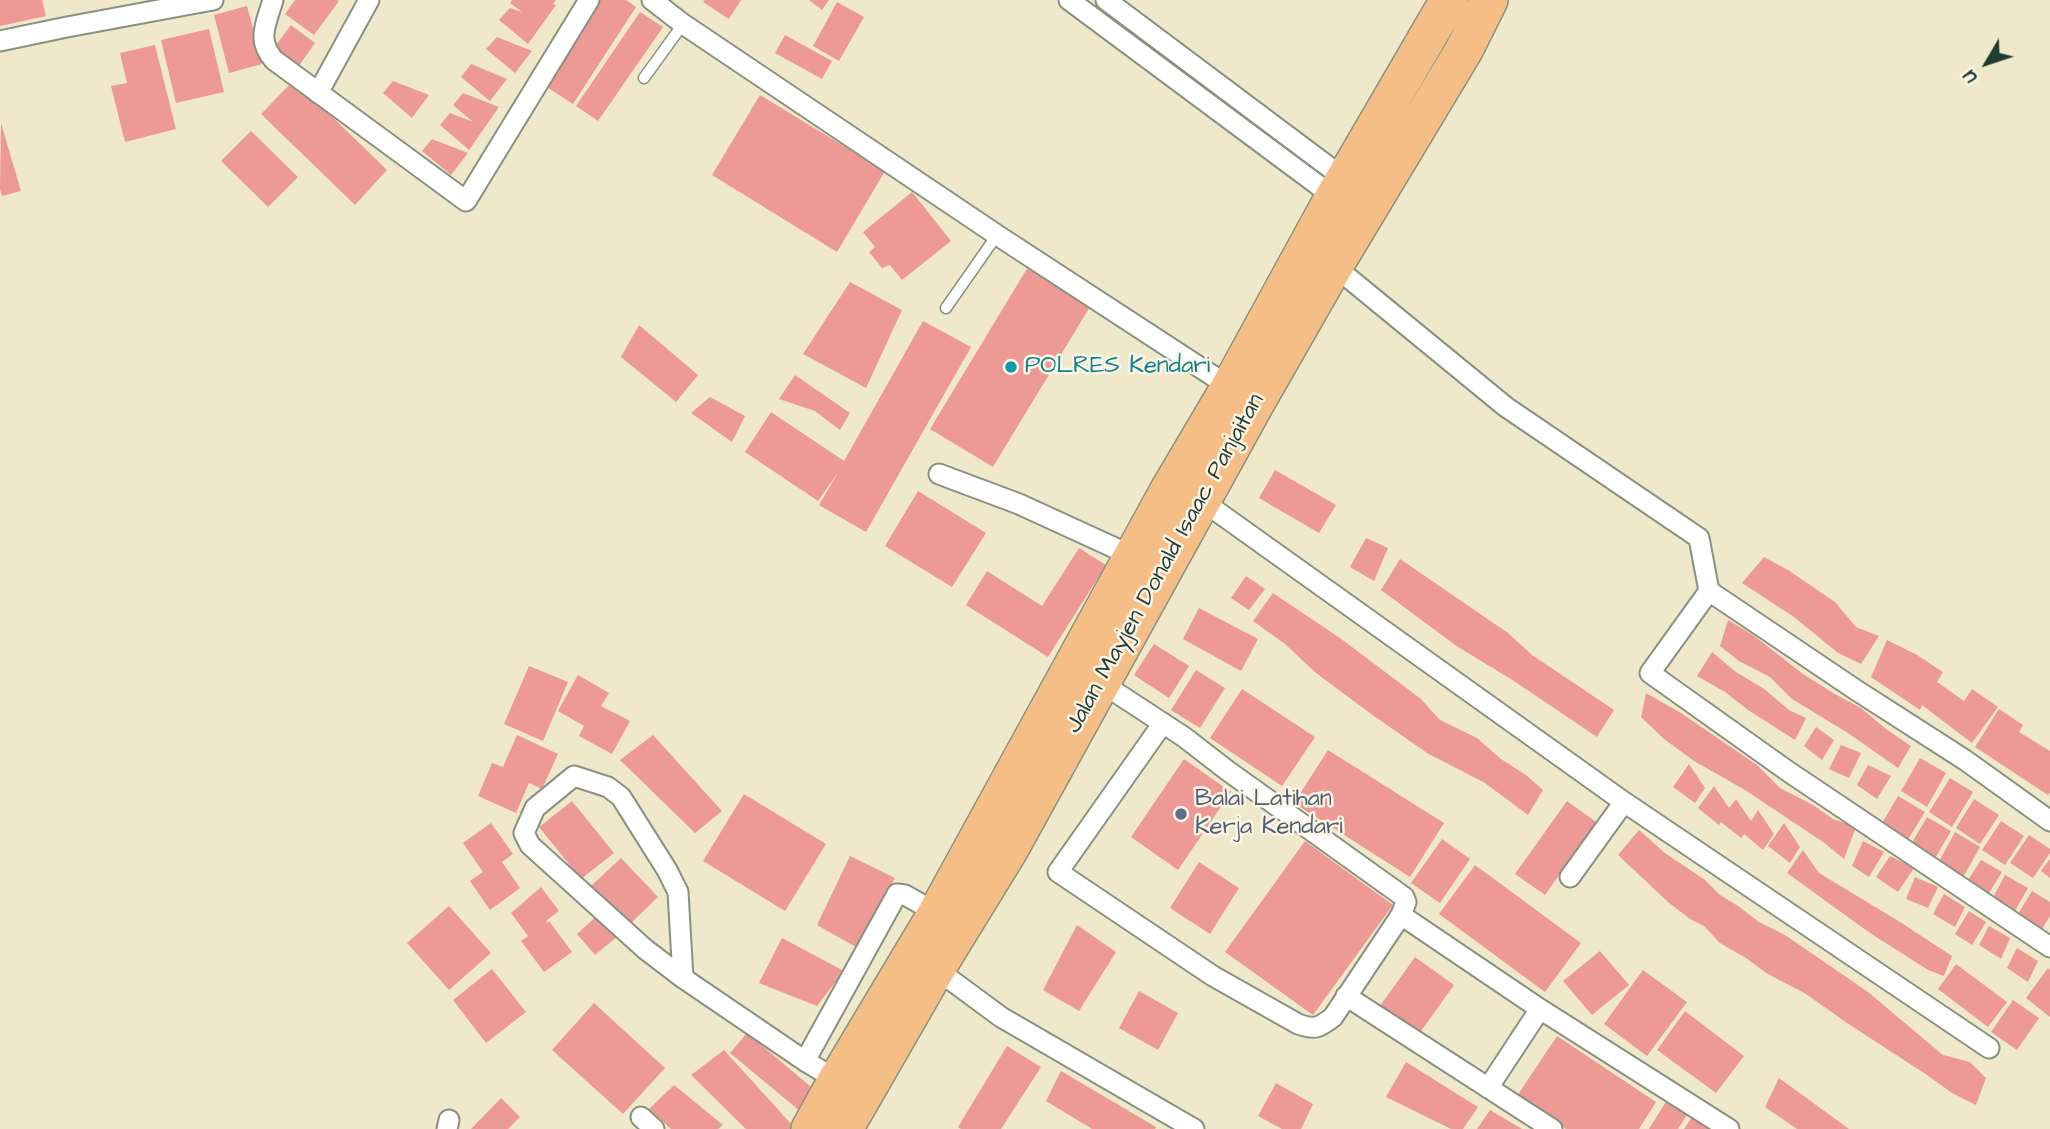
<!DOCTYPE html>
<html>
<head>
<meta charset="utf-8">
<style>
	body { margin:0 }
	#map { position:relative; width:2050px; height:1129px; overflow:hidden; background:#f0e8cb; font-family:"Architects Daughter",sans-serif }
	canvas { display:block }
	.north { position:absolute; left:1952px; top:28px; width:70px; height:70px; -webkit-text-stroke:5px #fcf5e5; paint-order:stroke; rotate:231deg; font-size:19px; font-weight:700; line-height:28px; text-align:center; color:#1f3d34 }
	.north::after { content:''; display:block; margin:auto; width:24px; height:32px; background:#1f3d34; clip-path:polygon(50% 0,100% 100%,50% 72%,0 100%) }
</style>
</head>
<body>
<div id="map">
<canvas width="2050" height="1129"></canvas>
<div class="north">U</div>
</div>
<script>
const context = document.querySelector('canvas').getContext('2d');
context.lineJoin = 'round';
function fill(path, color) { context.fillStyle = color; context.fill(path, 'evenodd'); }
function trace(path, color, width, dash) { context.strokeStyle = color; context.lineWidth = width; context.lineCap = dash ? 'butt' : 'round'; context.setLineDash(dash || []); context.stroke(path); }
function drawText(font, color, halo, rows, align = 'center') {
  context.font = font + ' "Architects Daughter",sans-serif'; context.lineWidth = 5; context.setLineDash([]); context.textBaseline = 'middle'; context.strokeStyle = halo; context.fillStyle = color; for (const [text, x, y, turn = 0] of rows) {
    context.save(); context.translate(x, y); context.rotate((+turn || 0) * Math.PI / 180); context.textAlign = isNaN(turn) ? turn : align; if (halo) context.strokeText(text, 0, 0); context.fillText(text, 0, 0); context.restore();
  }
}
const building = new Path2D(`
	M0,0H42L46,16L0,26Z
	M295,0H337L339,1L314,35L285,14Z
	M512,0H556L553,4L556,5L528,44L499,20L510,8L522,12L510,3Z
	M600,0H626L636,7L573,104L545,86Z
	M705,0H741L729,19L703,2Z
	M809,0H829L822,10Z
	M837,2L864,17L839,61L813,46Z
	M247,6L262,64L229,73L214,15Z
	M640,12L663,27L598,121L576,106Z
	M291,25L315,43L298,67L273,49Z
	M209,29L224,92L176,103L161,40Z
	M785,35L832,61L822,79L775,53Z
	M497,37L532,51L515,73L486,49Z
	M155,45L176,129L125,142L111,86L127,83L120,53Z
	M471,64L507,79L490,101L461,77Z
	M294,80L387,170L355,205L261,114Z
	M393,81L429,95L412,118L383,93Z
	M463,93L499,107L469,150L440,125L450,113L473,122L453,105Z
	M760,95L885,171L837,252L712,175Z
	M1,123L21,191L2,196L0,189Z
	M251,131L298,177L268,207L221,161Z
	M432,139L468,153L451,175L422,151Z
	M912,192L951,241L902,280L890,265L882,268L869,252L875,247L863,232Z
	M1028,267L1091,305L993,467L930,429Z
	M850,282L902,310L866,388L803,354Z
	M923,321L971,347L866,532L819,505L839,471L818,501L745,452L771,412L844,461Z
	M639,325L698,375L676,402L621,357Z
	M795,375L850,413L840,430L815,411L779,399Z
	M710,397L745,416L732,442L691,413Z
	M1275,470L1336,505L1319,533L1259,498Z
	M918,491L986,533L952,587L885,546Z
	M1366,538L1388,548L1374,581L1350,567Z
	M1079,548L1106,565L1048,657L966,605L987,571L1042,606Z
	M1764,557L1788,570L1835,602L1856,627L1879,636L1861,664L1838,653L1794,617L1742,583Z
	M1400,559L1508,633L1532,655L1614,710L1597,737L1514,681L1458,647L1381,590Z
	M1246,576L1265,589L1249,610L1231,598Z
	M1273,593L1340,638L1421,699L1440,720L1477,738L1501,759L1526,775L1543,790L1528,815L1485,783L1427,753L1374,716L1316,673L1285,644L1253,621Z
	M1199,608L1258,639L1241,671L1183,639Z
	M1728,620L1753,635L1803,674L1833,693L1861,708L1886,729L1911,746L1898,768L1848,733L1792,699L1770,677L1739,661L1720,646Z
	M1887,640L1917,655L1943,672L1937,682L1964,701L1972,689L1998,707L1972,743L1922,705L1920,710L1871,677Z
	M1154,644L1189,666L1169,698L1134,675Z
	M1712,652L1736,672L1764,689L1789,710L1806,718L1795,740L1748,710L1725,692L1697,676Z
	M529,666L568,682L543,741L504,724Z
	M1196,670L1225,688L1200,728L1171,710Z
	M578,675L609,693L601,706L630,721L612,754L579,736L584,726L558,711Z
	M1242,689L1315,737L1282,786L1210,738Z
	M1646,693L1681,713L1757,765L1780,788L1813,805L1833,819L1856,827L1844,859L1823,842L1745,790L1694,761L1664,739L1641,717Z
	M1999,709L2023,725L2019,732L2050,751V792L2048,795L1975,747Z
	M1816,727L1834,740L1822,760L1804,746Z
	M517,735L558,754L542,789L529,783L516,813L478,796L492,763L503,767Z
	M653,735L722,811L695,833L620,760Z
	M1841,745L1861,753L1849,778L1829,769Z
	M1328,750L1444,823L1410,877L1294,803Z
	M1920,758L1946,773L1927,807L1901,791Z
	M1184,759L1231,792L1178,870L1131,837Z
	M1689,764L1705,788L1695,803L1673,787Z
	M1868,765L1891,776L1877,799L1857,785Z
	M1950,778L1973,792L1952,827L1929,812Z
	M1714,786L1729,808L1736,799L1751,821L1758,810L1774,834L1763,850L1744,834L1741,838L1721,822L1719,825L1698,808Z
	M744,794L826,844L785,911L703,861Z
	M1898,796L1925,812L1904,846L1878,830Z
	M1974,799L1999,815L1980,844L1956,828Z
	M572,801L614,853L581,879L539,827Z
	M1567,801L1596,822L1545,895L1515,874Z
	M1927,817L1951,831L1934,860L1910,846Z
	M2001,821L2024,836L2005,865L1982,850Z
	M491,823L513,854L502,862L520,888L490,910L470,881L483,872L463,843Z
	M1784,823L1800,847L1790,863L1768,846Z
	M1639,830L1665,853L1705,880L1720,895L1738,906L1759,922L1785,935L1868,992L1943,1055L1970,1062L1986,1078L1976,1105L1952,1093L1927,1075L1847,1023L1806,994L1766,973L1746,958L1720,943L1704,926L1690,919L1668,902L1618,855Z
	M1955,832L1980,847L1961,881L1936,867Z
	M2029,835L2050,849V853L2033,878L2010,863Z
	M1442,839L1470,859L1440,903L1411,883Z
	M1305,841L1393,905L1313,1015L1225,952Z
	M1863,841L1884,852L1869,877L1852,866Z
	M1803,850L1819,873L1900,922L1952,956L1944,976L1928,970L1870,933L1787,873Z
	M850,856L895,878L856,947L817,925Z
	M1890,856L1914,868L1898,892L1876,877Z
	M621,858L658,897L628,926L591,886Z
	M2050,859V878L2041,871Z
	M1981,860L2002,872L1989,893L1968,880Z
	M1199,862L1239,888L1210,934L1170,908Z
	M1475,865L1581,943L1545,992L1439,914Z
	M2005,875L2028,888L2012,916L1990,903Z
	M1915,877L1938,887L1928,908L1906,899Z
	M541,887L559,911L546,921L547,923L549,921L572,952L544,972L521,941L528,936L511,913Z
	M2032,891L2050,902V916L2041,931L2016,917Z
	M1944,894L1965,907L1955,927L1933,914Z
	M449,906L491,953L449,990L407,943Z
	M1969,911L1986,922L1972,945L1955,934Z
	M599,914L618,936L595,955L577,934Z
	M1077,925L1116,952L1079,1011L1043,990Z
	M1989,926L2010,938L2001,959L1979,945Z
	M782,938L844,971L817,1006L759,983Z
	M2017,948L2038,961L2028,982L2007,968Z
	M1600,951L1629,985L1592,1015L1563,981Z
	M1415,957L1454,985L1419,1034L1380,1006Z
	M1956,964L2007,1002L1988,1027L1938,989Z
	M2048,968L2050,970V1017L2026,998Z
	M492,969L526,1012L486,1043L453,1000Z
	M1643,970L1687,1002L1647,1056L1604,1024Z
	M1139,991L1178,1013L1158,1050L1119,1028Z
	M2013,1000L2039,1018L2017,1050L1991,1032Z
	M594,1003L665,1068L623,1114L552,1050Z
	M1685,1011L1744,1056L1716,1093L1657,1050Z
	M747,1033L817,1092L801,1112L730,1053Z
	M1557,1036L1656,1102L1639,1129H1566L1517,1096Z
	M1007,1046L1041,1067L1001,1129H961L958,1127Z
	M724,1050L793,1126L790,1129H746L691,1075Z
	M1406,1062L1478,1107L1463,1129H1451L1386,1097Z
	M1061,1071L1156,1127L1155,1129H1092L1046,1101Z
	M1779,1078L1849,1129H1797L1765,1107Z
	M1276,1083L1313,1104L1301,1129H1282L1258,1116Z
	M674,1085L723,1125L718,1129H671L649,1109Z
	M501,1098L520,1117L508,1129H471Z
	M1667,1100L1688,1113L1678,1129H1649Z
	M1490,1110L1522,1129H1477Z
	M1692,1117L1709,1129H1684Z`);
const lane = new Path2D(`
	M644,78L683,24
	M946,308L997,235`);
const street = new Path2D(`
	M273,0C266,24 256,40 274,60L466,201L589,0
	M652,0L683,24L997,235L1230,387
	M1069,0L1334,197
	M1106,0L1345,179
	M0,41L67,27L213,0
	M318,93L369,0
	M1334,266L1506,407L1699,538L1709,591L1650,673L1789,772L2050,947
	M939,474L1019,504L1139,559
	M1201,500L1624,802L1989,1048
	M1709,591L1856,690L1965,760L2050,821
	M1100,682L1184,737L1228,771L1404,897L1406,902L1401,915L1333,1017C1319,1028 1315,1030 1298,1024L1213,976L1058,872L1163,723
	M574,776L608,787L621,797L667,870L678,892L683,978L645,949L530,845L524,833L535,808Z
	M1570,877L1624,802
	M1401,915L1540,1009L1729,1129
	M936,969L1001,1017L1194,1129
	M683,978L805,1061L837,1080
	M1346,996L1552,1129
	M805,1061L897,894L905,895L937,913
	M1488,1088L1540,1009
	M641,1117L654,1129
	M447,1129L449,1120`);
const highway = new Path2D(`
	M810,1129L837,1080L937,913L1169,490L1230,387L1329,206L1449,0
	M844,1129L936,969L1009,850L1255,404L1334,266L1464,50L1489,0`);
const markers = [
	[1011,367,7,"#0f9aa8"],
	[1181,814,7,"#5c6f8a"]
];
const cultureNames = [
	["POLRES Kendari",1025,367]
];
const streetNames = [
	["Jalan Mayjen Donald Isaac Panjaitan",1166,564,-61]
];
const serviceNames = [
	["Balai Latihan",1195,800],
	["Kerja Kendari",1195,828]
];
fill(building, '#ed9995');
trace(lane, '#889280', 13);
trace(street, '#889280', 23);
trace(highway, '#889280', 40);
trace(lane, '#fff', 10);
trace(street, '#fff', 19);
trace(highway, '#f6be87', 37);
for (const [x, y, r, color] of markers) { const dot = new Path2D(); dot.arc(x, y, r, 0, 2 * Math.PI); context.fillStyle = color; context.fill(dot); trace(dot, '#fcf5e5', 2.5); }
drawText('24px', '#0d838f', '#fcf5e5', cultureNames, 'left');
drawText('24px', '#1f3d34', '#fcf5e5', streetNames);
drawText('24px', '#4e5e75', '#fcf5e5', serviceNames, 'left');
</script>
</body>
</html>
